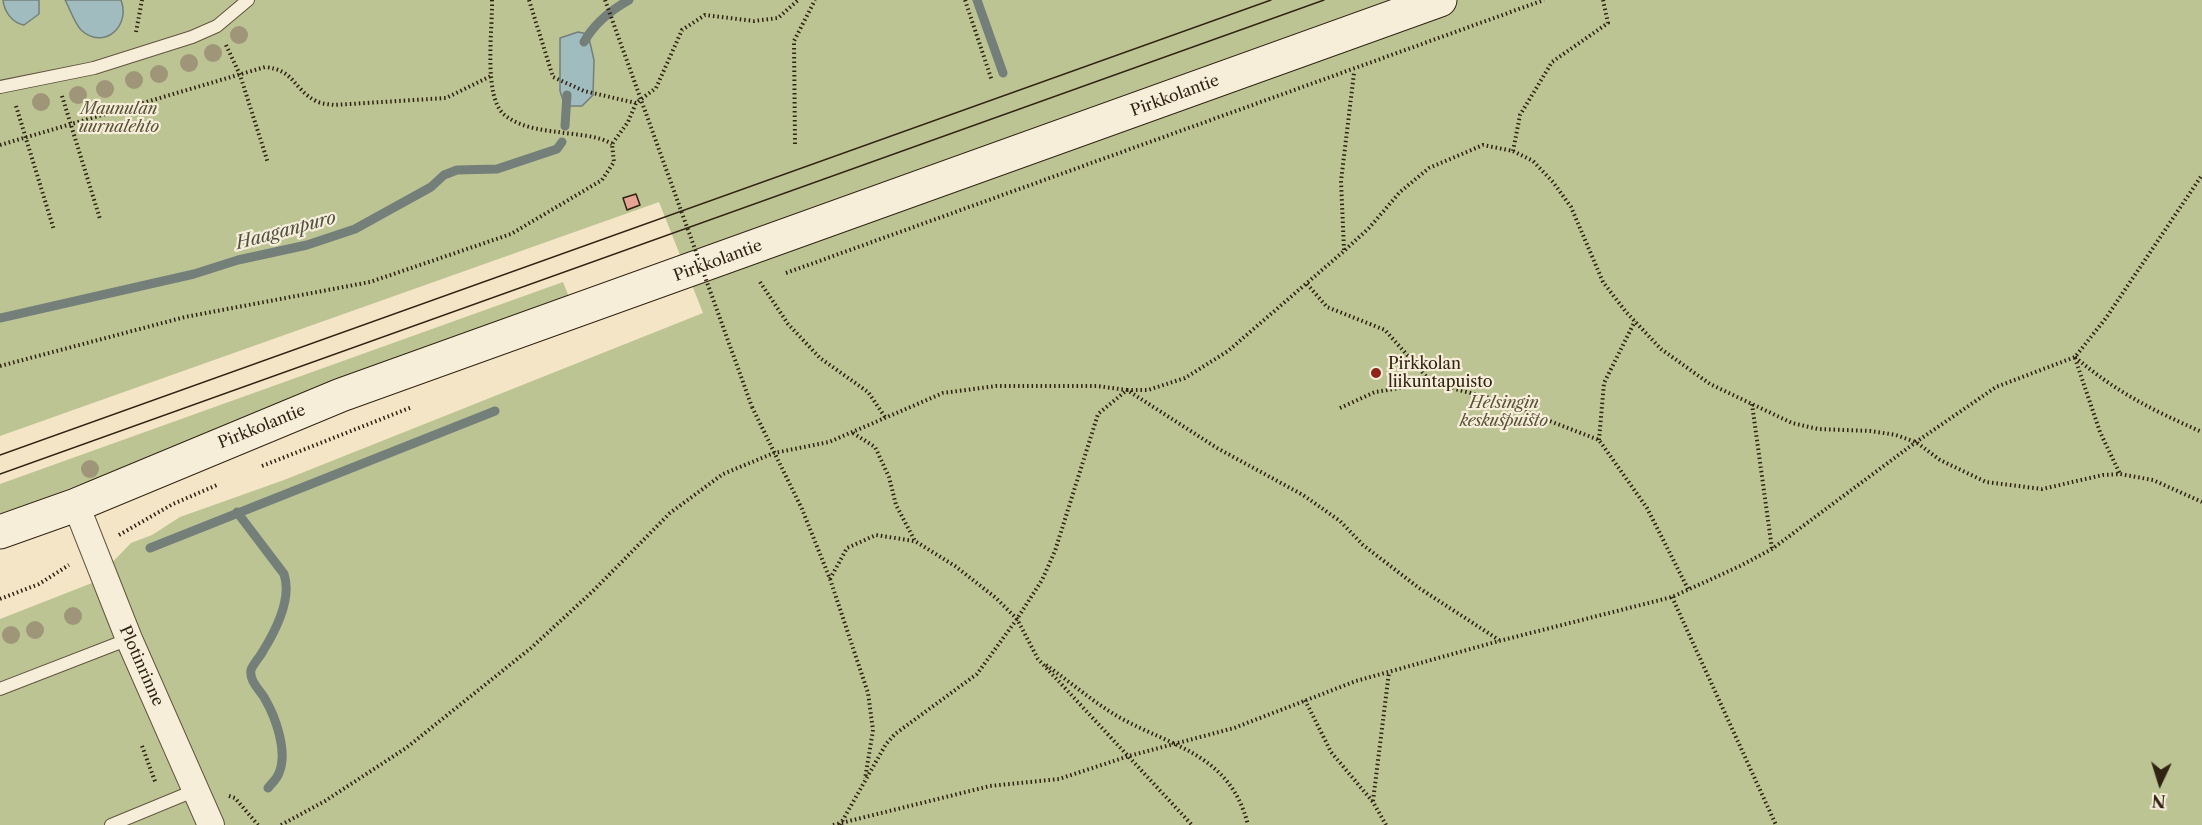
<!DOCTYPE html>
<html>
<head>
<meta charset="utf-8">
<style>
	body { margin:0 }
	#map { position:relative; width:2202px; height:825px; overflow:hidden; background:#f3e5c6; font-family:"Libre Caslon Text",serif }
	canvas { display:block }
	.north { position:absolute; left:2130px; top:753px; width:60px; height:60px; -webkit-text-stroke:4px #f7eeda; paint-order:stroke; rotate:184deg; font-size:16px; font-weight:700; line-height:24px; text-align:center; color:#312312 }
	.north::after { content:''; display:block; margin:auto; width:21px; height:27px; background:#312312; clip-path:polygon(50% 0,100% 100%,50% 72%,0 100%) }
</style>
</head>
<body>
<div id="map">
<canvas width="2202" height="825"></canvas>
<div class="north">N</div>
</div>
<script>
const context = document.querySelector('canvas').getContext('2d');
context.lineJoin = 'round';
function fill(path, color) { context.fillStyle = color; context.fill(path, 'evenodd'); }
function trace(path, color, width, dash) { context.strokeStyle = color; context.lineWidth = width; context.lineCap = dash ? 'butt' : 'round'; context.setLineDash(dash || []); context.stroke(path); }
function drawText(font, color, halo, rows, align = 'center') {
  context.font = font + ' "Libre Caslon Text",serif'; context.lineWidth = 4.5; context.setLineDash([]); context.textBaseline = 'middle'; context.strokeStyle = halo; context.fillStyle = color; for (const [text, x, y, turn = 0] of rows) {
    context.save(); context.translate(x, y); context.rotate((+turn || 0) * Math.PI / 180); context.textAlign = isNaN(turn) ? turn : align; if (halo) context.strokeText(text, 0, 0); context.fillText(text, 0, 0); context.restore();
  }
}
const green = new Path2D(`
	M0,0H2202V825H0V619L92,583L131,543L152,535L180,517L284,480L703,313L659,202L0,436Z
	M563,282L569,297L0,515V484Z`);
const water = new Path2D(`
	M3,0H39V14L24,25C12,23 4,11 3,0Z
	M65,0H121C131,26 104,51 81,30C74,22 70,9 65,0Z
	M578,32L588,34L594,60L593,95L582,106H565L560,91V38Z`);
const stream = new Path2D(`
	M977,0L1003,73
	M584,42C594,24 611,10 629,0
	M565,126L567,95
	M0,318L194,274L238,260L307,245L355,229L431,187L444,175L457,170L497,169L557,149L562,142
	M237,512L284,574C292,598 276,630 263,651C260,657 253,664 251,670C249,681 260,690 265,699C276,718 288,752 279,773C277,779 271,784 268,788
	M150,548L495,411`);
const building = new Path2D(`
	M636,194L640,205L627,210L623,198Z`);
const path = new Path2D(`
	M492,0C493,27 482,100 506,116C520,127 541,130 558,132C576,135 597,135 612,144
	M529,0L553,77L584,91L636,103
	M965,0L992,81
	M136,32L142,0
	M226,45L240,75L268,163
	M62,96L100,219
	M16,106L54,230
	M795,144L794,41L815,0
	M0,145L265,67C295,70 293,89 316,101C321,104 328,104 334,105L446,98L491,76
	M1513,151L1520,115L1552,62L1608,23L1603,0
	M1344,250L1341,181L1354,73
	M786,273L1544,0
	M760,282L788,324L820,358L868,392L885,417
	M1307,284L1327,307L1385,330L1432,383L1490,398L1599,440L1647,508L1688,589
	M2075,357C2116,392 2152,410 2202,432
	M2075,358L2100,432L2120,474
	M0,366L185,317L370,282L511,234L602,180L614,162L612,144L628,122L636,103L656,88L682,30L705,15L754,21L778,18L798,0
	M1752,404L1772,549
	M752,407L802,509L830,579L868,693L873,730L865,779
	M1340,408L1375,392L1431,383
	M853,433L875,447L889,477L896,505L915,541L955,566L996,598L1017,619L1038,659L1192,825
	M1599,440L1604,383L1635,321
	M262,466L412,407
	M119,535L173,504L217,485
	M830,579L847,548L876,535L914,541
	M1672,597L1776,825
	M0,599L39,584L69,565
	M1046,665C1069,681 1092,701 1117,716C1171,747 1230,753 1248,825
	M1305,700L1331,752L1373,802L1386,825
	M142,746L156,784
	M229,796L235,798L258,825
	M1373,801L1389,672
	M281,825L325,801L406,748L531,648L593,591L670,513L723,474L774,453L829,442L943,393L996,386H1097L1127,390L1217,448L1303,495L1340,521L1363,545L1419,588L1499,640
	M833,825L990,786L1059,779L1129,756L1234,728L1356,681L1499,641L1672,597L1740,566L1772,549L1916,442L1996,387L2075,357L2106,318L2202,175
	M840,825L886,744L895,734L977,674L1017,619L1042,580L1055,551L1098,414L1127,390H1148L1185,378L1228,351L1344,251L1369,228L1400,192L1429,168L1483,145L1513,151L1533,161L1553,182L1571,207L1603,282L1626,312L1661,349L1710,384L1752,404L1792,423L1818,429L1871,431L1896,435L1916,442L1940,460L1986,482L2042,489L2103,475L2120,474L2153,480L2202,502`);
const service = new Path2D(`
	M0,87L94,68L192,37L217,26L248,0
	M0,689L129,639
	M111,825L196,790`);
const minor = new Path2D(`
	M76,505L129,639L211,825`);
const secondary = new Path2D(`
	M0,532L76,505L341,395L1440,0`);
const tram = new Path2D(`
	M0,455L1271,0
	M0,474L1324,0`);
const pathBridge = new Path2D(`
	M605,0L752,407`);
const trees = [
	[239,35],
	[213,53],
	[189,63],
	[159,74],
	[134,80],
	[105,89],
	[78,95],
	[41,102],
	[90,469],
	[73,616],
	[35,630],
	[11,635]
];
const markers = [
	[1376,373,6,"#8f2418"]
];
const streetNames = [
	["Pirkkolantie",1175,96,-20],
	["Pirkkolantie",718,261,-20],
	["Pirkkolantie",262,427,-22],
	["Plotinrinne",141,666,66]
];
const parkNames = [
	["Maunulan",119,109],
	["uurnalehto",119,127],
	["Helsingin",1504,403],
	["keskuspuisto",1504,421]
];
const poiNames = [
	["Pirkkolan",1388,364],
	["liikuntapuisto",1388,382]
];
const waterNames = [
	["Haaganpuro",286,231,-15]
];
fill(green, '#bcc494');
fill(water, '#a0bcbf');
trace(water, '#747f7a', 1.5);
trace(stream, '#747f7a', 9);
fill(building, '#e7a393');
trace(building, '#312312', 1.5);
trace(service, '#62543f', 14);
trace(minor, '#62543f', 28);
trace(secondary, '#312312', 35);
trace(path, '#312312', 4, [1.5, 3]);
trace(service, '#f7eeda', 12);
trace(minor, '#f7eeda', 26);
trace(secondary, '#f7eeda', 33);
trace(tram, '#312312', 1.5);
trace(pathBridge, '#312312', 4, [1.5, 3]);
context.fillStyle = '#9f9578';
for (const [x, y] of trees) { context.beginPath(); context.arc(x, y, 9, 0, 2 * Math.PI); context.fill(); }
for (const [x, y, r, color] of markers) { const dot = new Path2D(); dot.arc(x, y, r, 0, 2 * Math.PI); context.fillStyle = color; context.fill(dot); trace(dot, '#f7eeda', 2); }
drawText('16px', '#312312', '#f7eeda', streetNames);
drawText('italic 16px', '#5b5339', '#f7eeda', parkNames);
drawText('16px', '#312312', '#f7eeda', poiNames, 'left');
drawText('italic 18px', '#525146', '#f7eeda', waterNames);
</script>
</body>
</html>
